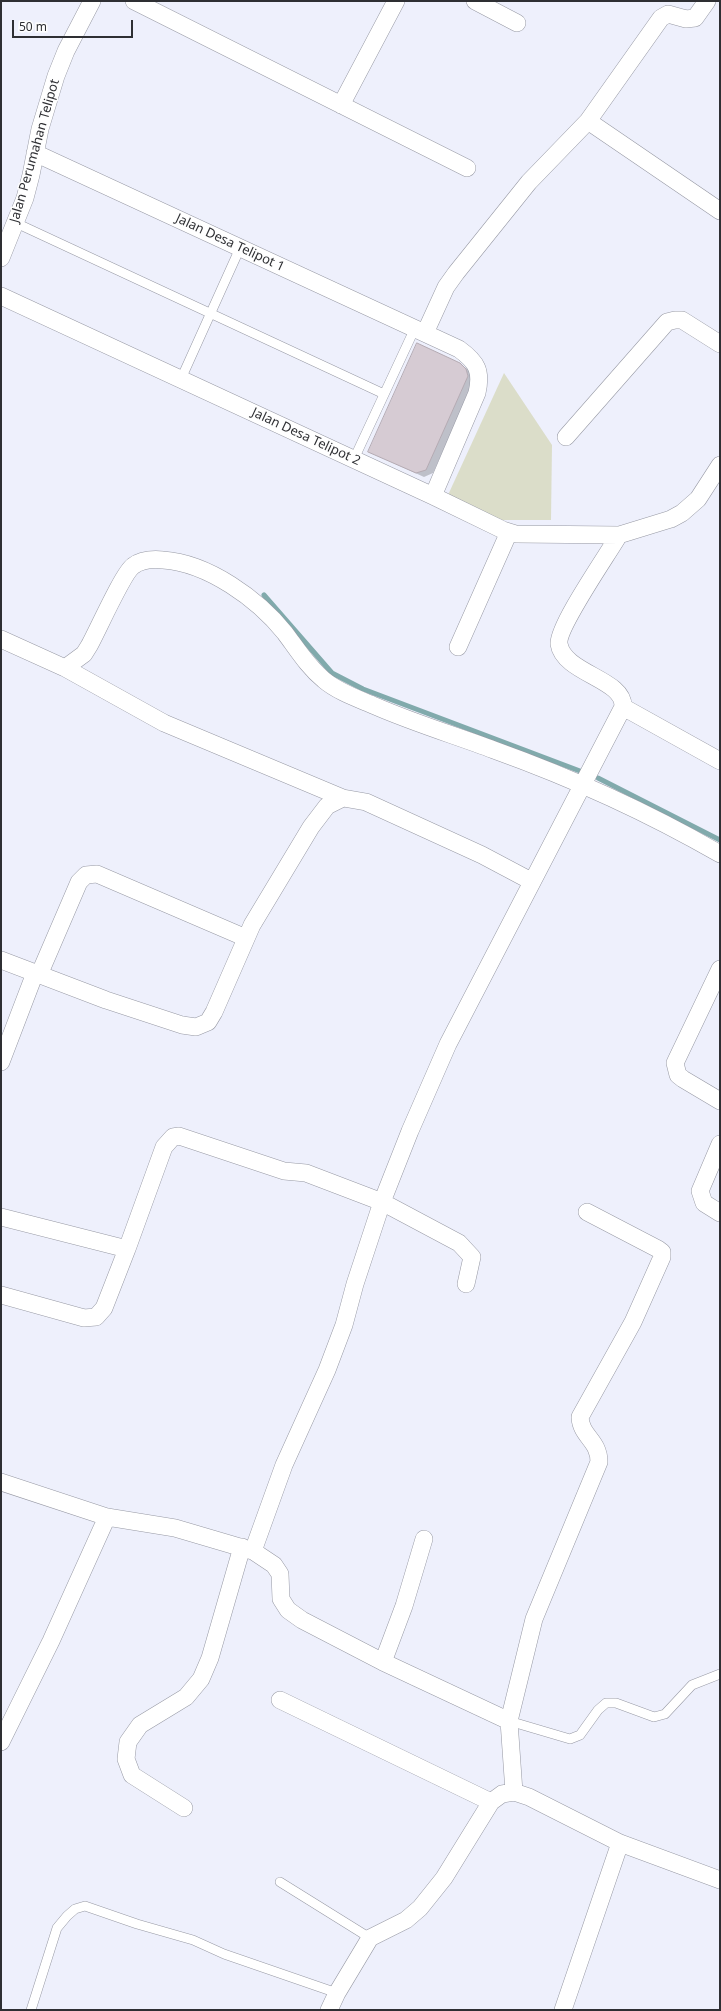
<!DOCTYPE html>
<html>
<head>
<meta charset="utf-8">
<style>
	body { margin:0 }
	#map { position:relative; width:721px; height:2011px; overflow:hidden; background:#eef0fc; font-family:"Noto Sans",sans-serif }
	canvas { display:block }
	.frame { position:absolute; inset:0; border:2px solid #2e2f33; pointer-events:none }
	.scale { position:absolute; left:12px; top:20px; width:121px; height:18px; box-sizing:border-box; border:2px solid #2e2f33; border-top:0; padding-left:5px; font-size:12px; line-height:14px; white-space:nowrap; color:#2e2f33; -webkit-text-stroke:3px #fefefe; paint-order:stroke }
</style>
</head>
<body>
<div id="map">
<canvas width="721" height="2011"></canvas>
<div class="frame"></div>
<div class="scale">50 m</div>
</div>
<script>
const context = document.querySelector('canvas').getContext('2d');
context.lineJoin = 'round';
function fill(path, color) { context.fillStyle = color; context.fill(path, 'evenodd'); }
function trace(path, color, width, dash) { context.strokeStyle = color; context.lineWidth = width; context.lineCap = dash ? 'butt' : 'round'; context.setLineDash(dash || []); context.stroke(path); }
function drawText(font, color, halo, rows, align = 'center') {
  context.font = font + ' "Noto Sans",sans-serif'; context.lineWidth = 3; context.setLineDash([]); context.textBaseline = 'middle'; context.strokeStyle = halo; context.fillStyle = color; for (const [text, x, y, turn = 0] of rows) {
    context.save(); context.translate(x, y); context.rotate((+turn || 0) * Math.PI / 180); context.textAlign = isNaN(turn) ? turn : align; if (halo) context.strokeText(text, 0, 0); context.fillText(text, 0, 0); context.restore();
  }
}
const green = new Path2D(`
	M504,373L552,445L551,520H501L448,495Z`);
const shadow = new Path2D(`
	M462,366L470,370L475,380L433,473L424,477L376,455Z`);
const stream = new Path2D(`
	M264,595L332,673L363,689L580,771
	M598,778L720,840`);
const building = new Path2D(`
	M417,343L460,363L466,369L468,376L426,470L416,473L368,452Z`);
const service = new Path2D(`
	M16,223L384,394
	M181,379L240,248
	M354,459L415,328
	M509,1721L570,1739L580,1735L598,1710L606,1703H616L654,1717L665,1714L692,1685L720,1674
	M280,1882L370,1938
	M31,2010L57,1928L67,1916L75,1909L85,1906L137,1924L193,1940L224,1954L337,1993`);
const minor = new Path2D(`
	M134,1L467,168
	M475,1L517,23
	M341,105L396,1
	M588,121L720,211
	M35,153L459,349C477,362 482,371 477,393L433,496
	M1,258L25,198L31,175L40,129L56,76L66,51L92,1
	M1,296L433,496L503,530L516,534L619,535L671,519L682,513L698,499L720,465
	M425,333L446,287L456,273L529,182L588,121L661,18L668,14L686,19L695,18L707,1
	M566,437L667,322L675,320H682L720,344
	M1,639L65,668L164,723L343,798
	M458,647L509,532
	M65,668L84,654L89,646C97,632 123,573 133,566C141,560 153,559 163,560C208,563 258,599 285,633C297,649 308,667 324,680C338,692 359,699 375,706C414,723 454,735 494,750C572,778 649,813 720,854
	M623,707L720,761
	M1,960L106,1000L182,1025L196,1027L208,1022L214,1012L252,925L311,827L327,806L343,798L366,802L482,855L531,881
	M720,969L675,1063L678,1075L683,1079L720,1101
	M39,975L79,882L86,875L97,874L246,938
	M1,1062L35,973
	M720,1144L700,1191L704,1203L720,1213
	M1,1217L127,1249L164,1147L173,1137L179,1136L284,1171L306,1173L382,1202L459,1243L472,1257L466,1284
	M1,1295L84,1318L96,1317L104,1308L127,1249
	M1,1482L107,1517L175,1528L253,1551L274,1565L280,1574L281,1599L288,1610L302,1620L383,1662L509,1721L514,1792L529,1797L620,1843L720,1880
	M253,1551L284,1465L327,1370L344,1325L355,1284L382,1202L410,1131L448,1044L623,707C625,679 564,674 559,644C557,627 608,554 619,535
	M383,1662L404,1606L424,1539
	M280,1700L491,1802
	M509,1721L534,1619L599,1462C599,1440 581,1437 580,1417L633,1322L662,1257V1252L658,1249L587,1212
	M1,1742L51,1641L107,1517
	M184,1808L132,1775L126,1759L128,1742L140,1725L186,1697L201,1679L210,1658L242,1547
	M329,2010L337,1993L370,1938L406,1920L420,1908L444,1878L491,1802L502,1794L514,1792
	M563,2010L620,1843`);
const streetNames = [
	["Jalan Perumahan Telipot",35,151,-74],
	["Jalan Desa Telipot 1",230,243,25],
	["Jalan Desa Telipot 2",306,437,25]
];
fill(green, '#dbddc9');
fill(shadow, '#0003');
trace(stream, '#81aaac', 5);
fill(building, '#d6cbd3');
trace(building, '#b4aab2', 1);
trace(service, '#9799a4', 10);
trace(minor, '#9799a4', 18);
trace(service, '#fff', 9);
trace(minor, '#fff', 17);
drawText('13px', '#2e2f33', '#fefefe', streetNames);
</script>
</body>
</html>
